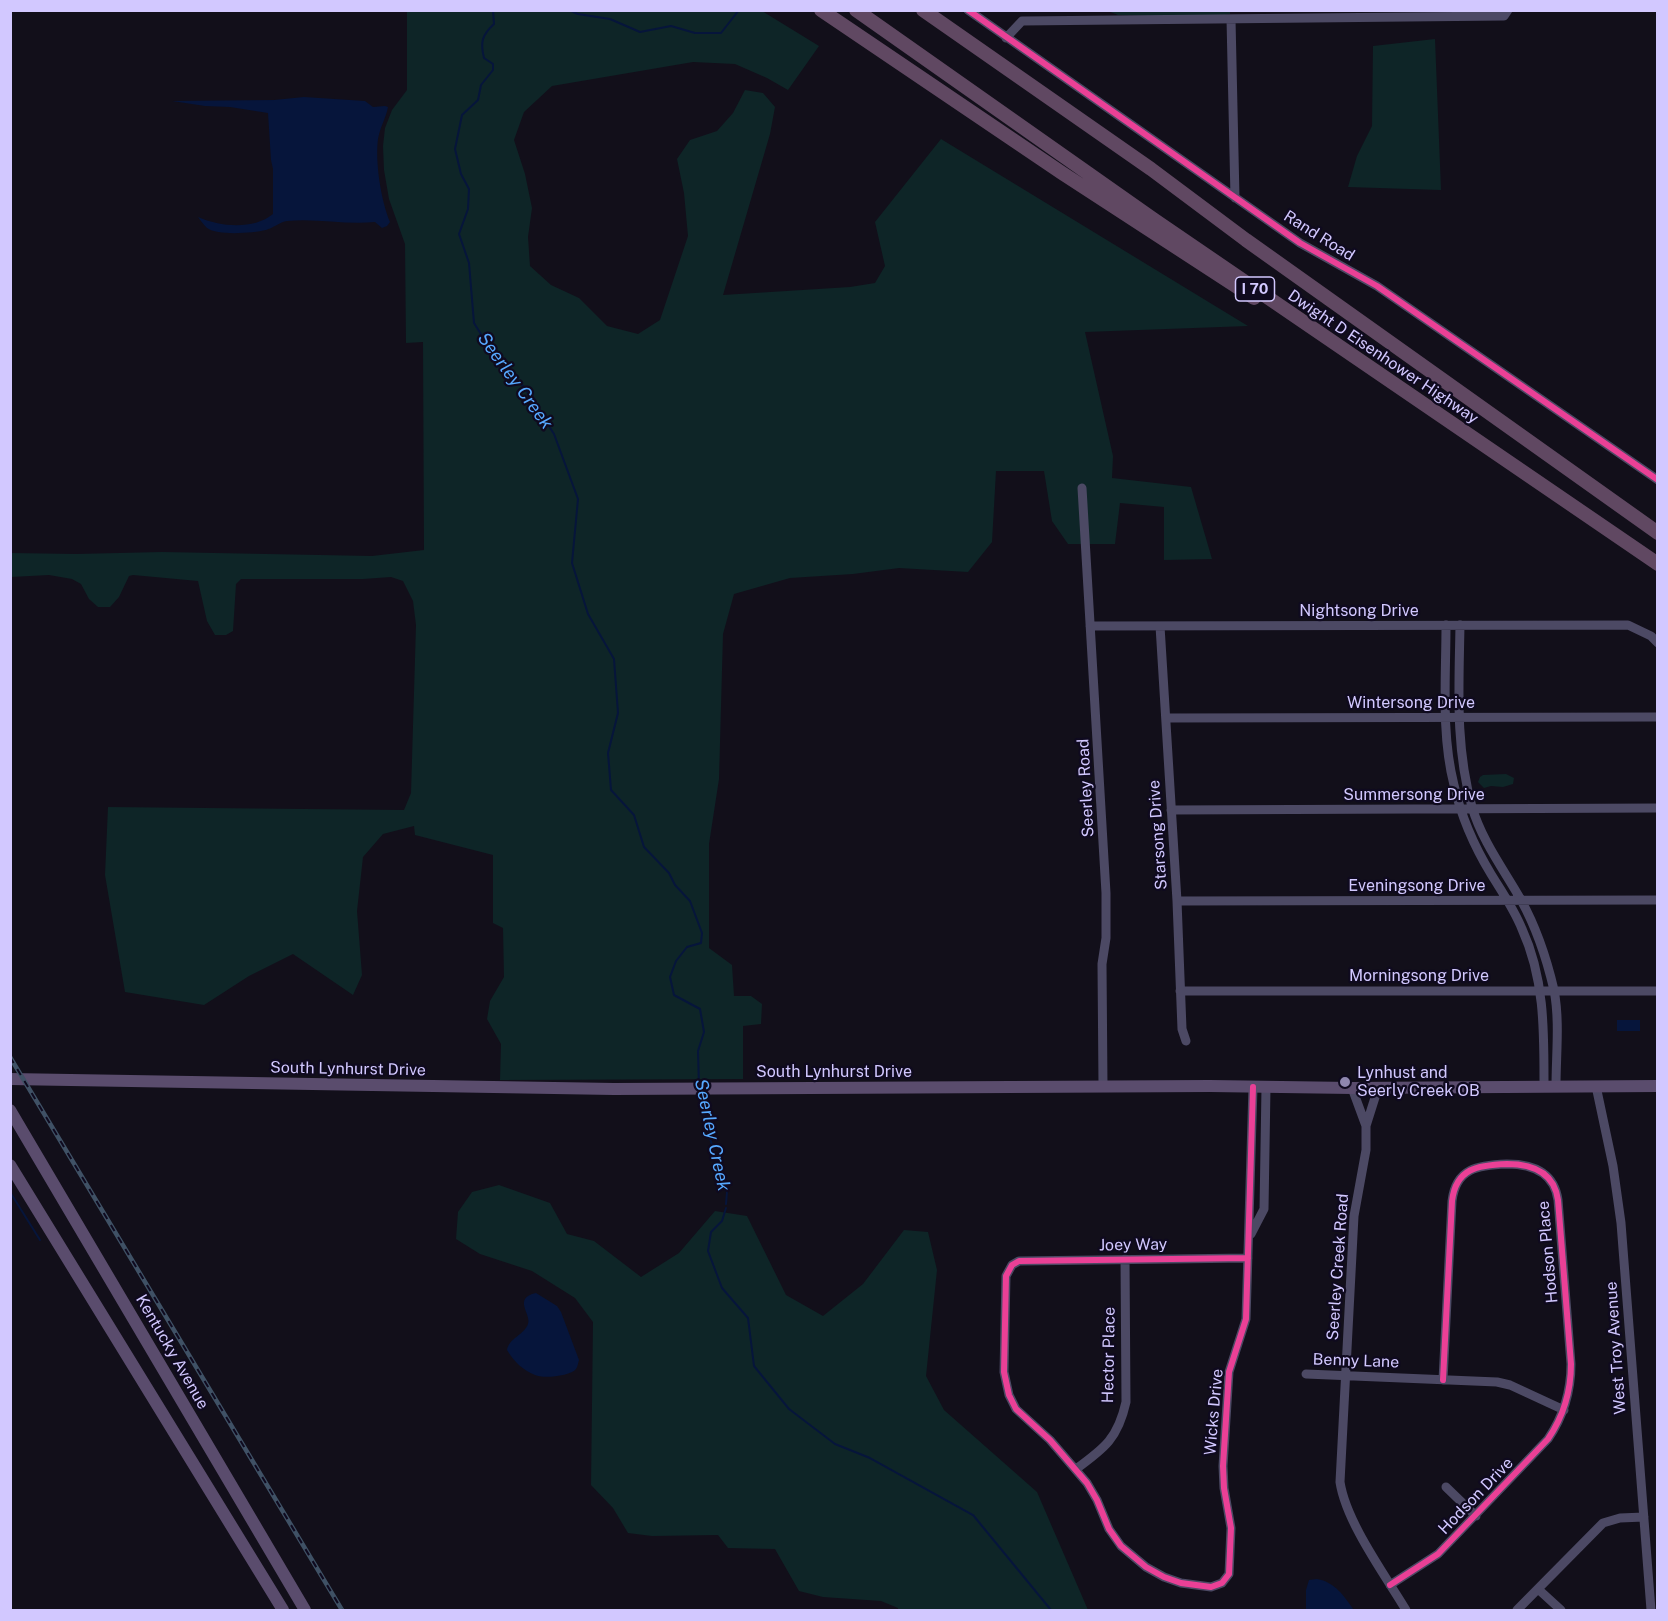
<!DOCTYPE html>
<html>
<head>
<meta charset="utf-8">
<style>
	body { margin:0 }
	#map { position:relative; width:1668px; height:1621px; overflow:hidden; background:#120f1a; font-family:"Public Sans",sans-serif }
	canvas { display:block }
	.frame { position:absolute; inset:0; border:12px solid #d2c8ff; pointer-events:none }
</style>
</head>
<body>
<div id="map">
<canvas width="1668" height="1621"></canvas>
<div class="frame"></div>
</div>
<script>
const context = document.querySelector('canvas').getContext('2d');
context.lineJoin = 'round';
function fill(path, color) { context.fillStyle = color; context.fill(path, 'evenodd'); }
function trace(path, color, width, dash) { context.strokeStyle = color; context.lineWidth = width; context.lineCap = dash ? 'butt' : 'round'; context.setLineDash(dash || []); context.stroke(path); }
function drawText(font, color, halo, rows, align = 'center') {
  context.font = font + ' "Public Sans",sans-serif'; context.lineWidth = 4.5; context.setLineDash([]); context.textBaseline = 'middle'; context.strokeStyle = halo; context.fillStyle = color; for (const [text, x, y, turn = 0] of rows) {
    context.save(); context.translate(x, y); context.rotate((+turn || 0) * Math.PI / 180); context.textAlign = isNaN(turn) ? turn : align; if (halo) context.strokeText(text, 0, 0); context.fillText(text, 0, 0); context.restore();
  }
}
const green = new Path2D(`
	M1230,10V14L1215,17L1118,15L1108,11Z
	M407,11H762L819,46L788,90L767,78L735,64L693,62L552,86L524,112L514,140L525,174L532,208L528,237L530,266L551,285L579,298L607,326L638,334L660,320L688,236L684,193L677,159L690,140L717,131L733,113L745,90L763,93L775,107L770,134L723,295L850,287L875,283L885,266L875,222L941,139L1248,326L1085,332L1113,456L1112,478L1191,487L1212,559L1164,560V507L1120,503L1115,544H1068L1052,521L1044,471H996L992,542L968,572L899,568L853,574L790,578L734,594L723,634L719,779L709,844V948L732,965L734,996H751L762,1004L761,1024L743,1026V1079L500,1080L501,1044L487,1019L490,1001L504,977L503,928L493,923V855L415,835L414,826L383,834L363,857L357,911L362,975L353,995L293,954L249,976L204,1005L125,992L105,875L108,807L404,810L411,793L416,625L413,601L403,581L391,577L363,579H241L236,584L233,631L226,635H215L207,621L198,581L133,575L129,576L119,597L110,607H98L89,599L81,584L72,579L49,575L11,577L10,553L76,554L162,552L372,556L424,550L423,342L406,343L405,244L389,199L384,170L383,146L385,128L392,110L407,90Z
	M1435,39L1441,190L1348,187L1357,156L1372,126L1373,46Z
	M1506,774L1514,778L1513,784L1503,787L1491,786L1484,788L1478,782L1480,777L1483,775Z
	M499,1185L550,1203L567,1234L594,1241L641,1277L679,1253L715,1211L747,1216L786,1295L823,1316L863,1284L904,1230L928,1232L937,1270L926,1376L944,1410L1037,1492L1088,1610H898V1608L881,1601L823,1597L799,1591L775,1549L728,1548L718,1535L652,1536L628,1533L613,1508L591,1485L593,1322L575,1298L532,1271L480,1254L456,1239L458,1212L472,1192Z`);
const water = new Path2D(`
	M304,97L365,101L373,107L385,106L388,107C386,118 380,127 378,139C375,162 381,200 390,222L387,226L382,228L375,222C345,225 317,218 287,221C280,222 273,228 266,230C253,233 218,236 207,228C204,225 200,220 198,217C221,227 253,230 273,214V169L271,160L268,113L230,107L205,106L172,101L274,100Z
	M1617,1020H1640V1031H1617Z
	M536,1293L557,1306L561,1312L579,1360C578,1363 578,1366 576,1369C571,1376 543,1379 535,1375C523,1370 514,1362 507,1350C509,1338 524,1335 528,1324C532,1315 512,1298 536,1293Z
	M1317,1579C1335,1582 1344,1596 1354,1610H1306V1590L1309,1580Z`);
const stream = new Path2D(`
	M493,10L494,24C482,35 480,42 484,58L493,64V70L481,85L478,100L462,115L455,149L461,174L469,189L468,209L459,234L469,263L474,323L497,360L524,387L554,434L578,499L572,563L588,614L614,659L618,713L608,753L611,790L634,815L644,847L669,873L675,885L690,901L702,933L701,943L687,947L676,961L670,977L674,995L700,1009L704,1032L698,1051L699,1086
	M569,10L578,14L610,19L640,32L671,26L695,33H721L739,10
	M700,1094L708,1132L727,1192L726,1204
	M10,1192L40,1240
	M726,1208L722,1221L711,1232L708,1251L722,1288L748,1318L754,1366L789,1409L835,1444L870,1458L973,1515L1051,1610`);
const minor = new Path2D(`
	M968,10L1300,243L1377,286L1658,480
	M1231,19L1235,198
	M1006,38L1022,21L1504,16L1508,10
	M1082,488L1106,893V938L1102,964L1103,1086
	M1446,625C1446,678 1441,734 1454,785C1461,816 1474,846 1491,874C1502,892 1514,909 1522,929C1545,979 1544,1033 1544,1086
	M1460,625C1459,688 1455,746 1472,807C1482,841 1504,870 1521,900C1536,927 1547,960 1554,990C1560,1021 1556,1055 1556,1086
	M1090,626L1628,625L1651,636L1658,643
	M1160,626L1177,901L1182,1029L1186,1041
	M1166,718L1658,717
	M1171,810L1658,808
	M1177,901L1658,900
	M1180,991H1658
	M1596,1086L1613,1166L1621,1223L1651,1610
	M1352,1088L1366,1126
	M1378,1088L1366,1126V1150L1354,1216L1340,1482C1346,1522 1385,1575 1406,1610
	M1251,1234L1264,1209L1266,1087
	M1248,1258L1019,1261L1012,1265L1006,1276L1004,1372L1009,1395L1016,1409L1050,1440L1087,1483L1097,1500L1109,1529L1121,1546L1146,1567L1164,1577L1181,1583L1211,1587L1222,1583L1229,1574L1231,1528L1224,1488L1223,1466L1229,1372L1246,1319L1253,1087
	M1306,1374L1497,1382L1510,1385L1564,1410
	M1076,1469C1105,1448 1118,1438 1126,1402L1125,1259
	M1446,1487L1476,1516
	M1390,1585L1438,1554L1548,1439C1563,1417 1571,1392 1571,1364L1558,1200C1554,1172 1532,1164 1507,1164C1478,1165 1456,1168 1452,1201L1443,1380
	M1538,1589L1561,1610
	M1517,1610L1603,1523L1620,1518L1644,1517`);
const major = new Path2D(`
	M10,1079L614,1089L1210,1086L1352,1088L1658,1086
	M10,1110L305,1610
	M10,1165L283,1610`);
const highway = new Path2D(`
	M821,10L1062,173L1254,298
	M856,10L1153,219L1658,564
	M923,10L1151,169L1246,240L1658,533`);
const rail = new Path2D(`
	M10,1057L342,1610`);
const cycleway = new Path2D(`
	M968,10L1300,243L1377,286L1658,480
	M1248,1258L1019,1261L1012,1265L1006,1276L1004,1372L1009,1395L1016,1409L1050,1440L1087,1483L1097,1500L1109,1529L1121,1546L1146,1567L1164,1577L1181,1583L1211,1587L1222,1583L1229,1574L1231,1528L1224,1488L1223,1466L1229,1372L1246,1319L1253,1087
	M1390,1585L1438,1554L1548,1439C1563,1417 1571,1392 1571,1364L1558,1200C1554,1172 1532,1164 1507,1164C1478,1165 1456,1168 1452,1201L1443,1380`);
const markers = [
	[1345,1082,6,"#8f87af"]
];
const shields = [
	[1255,289,39]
];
const shieldNames = [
	["I 70",1255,289]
];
const streetNames = [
	["Rand Road",1319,236,32],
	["Dwight D Eisenhower Highway",1383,357,34],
	["Nightsong Drive",1359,611],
	["Wintersong Drive",1411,703],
	["Seerley Road",1086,788,-93],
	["Summersong Drive",1414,795],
	["Starsong Drive",1158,835,-94],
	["Eveningsong Drive",1417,886],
	["Morningsong Drive",1419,976],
	["South Lynhurst Drive",348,1069,1],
	["South Lynhurst Drive",834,1072],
	["Joey Way",1133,1245,-1],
	["Hodson Place",1548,1252,-95],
	["Seerley Creek Road",1338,1267,-86],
	["West Troy Avenue",1616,1348,-94],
	["Kentucky Avenue",172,1352,60],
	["Hector Place",1109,1355,-89],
	["Benny Lane",1356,1361,2],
	["Wicks Drive",1214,1412,-85],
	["Hodson Drive",1476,1496,-46]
];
const poiNames = [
	["Lynhust and",1357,1073],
	["Seerly Creek OB",1357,1091]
];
const waterNames = [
	["Seerley Creek",515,381,54],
	["Seerley Creek",712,1135,78]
];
fill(green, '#0e2527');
fill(water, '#06153b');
trace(stream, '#06153b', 2);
trace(minor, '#4c4964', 9);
trace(major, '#5a4c6d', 12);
trace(highway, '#604862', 14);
trace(rail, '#3f5165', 4.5);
trace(rail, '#0f0a1f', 2, [7]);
trace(cycleway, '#ea4096', 6);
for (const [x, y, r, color] of markers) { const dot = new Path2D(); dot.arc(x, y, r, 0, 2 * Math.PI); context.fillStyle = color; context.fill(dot); trace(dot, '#0f0a1f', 2); }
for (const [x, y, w] of shields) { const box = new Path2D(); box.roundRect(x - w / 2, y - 12, w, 24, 4.5); context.fillStyle = '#0f0a1f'; context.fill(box); trace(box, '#d2c8ff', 1.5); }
drawText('bold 15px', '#d2c8ff', null, shieldNames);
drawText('16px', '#d2c8ff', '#0f0a1f', streetNames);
drawText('16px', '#d2c8ff', '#0f0a1f', poiNames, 'left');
drawText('italic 18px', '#56a8ff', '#0f0a1f', waterNames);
</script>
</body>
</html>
